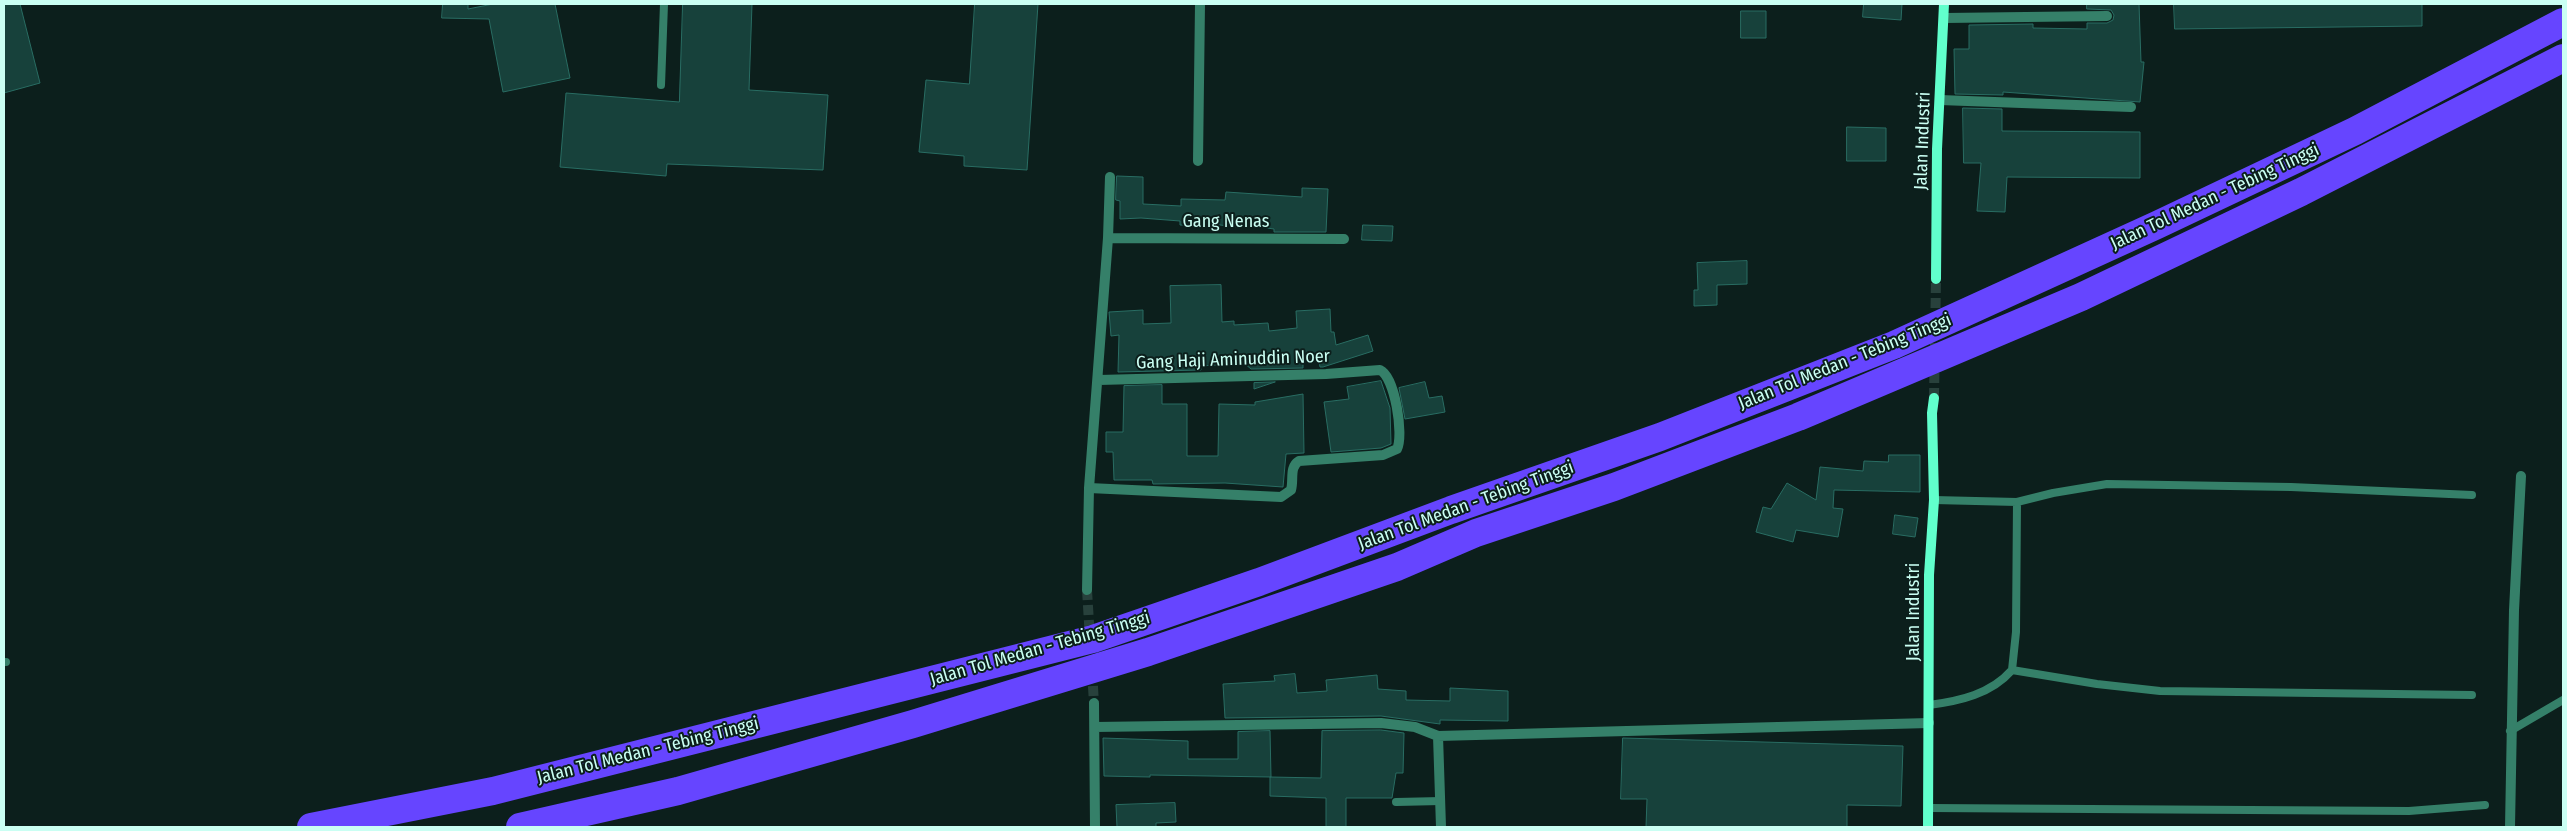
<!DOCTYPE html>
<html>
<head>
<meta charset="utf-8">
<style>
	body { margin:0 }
	#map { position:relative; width:2567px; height:831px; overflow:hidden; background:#0c1f1c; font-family:"Fira Sans Condensed",sans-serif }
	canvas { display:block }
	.frame { position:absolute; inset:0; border:5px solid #cafff3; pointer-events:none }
</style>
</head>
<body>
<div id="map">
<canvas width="2567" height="831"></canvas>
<div class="frame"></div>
</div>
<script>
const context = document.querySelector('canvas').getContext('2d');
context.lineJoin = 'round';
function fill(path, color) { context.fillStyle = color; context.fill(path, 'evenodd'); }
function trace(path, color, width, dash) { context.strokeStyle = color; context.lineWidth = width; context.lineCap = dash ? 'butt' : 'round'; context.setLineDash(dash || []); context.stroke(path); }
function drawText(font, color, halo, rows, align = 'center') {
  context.font = font + ' "Fira Sans Condensed",sans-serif'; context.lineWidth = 4; context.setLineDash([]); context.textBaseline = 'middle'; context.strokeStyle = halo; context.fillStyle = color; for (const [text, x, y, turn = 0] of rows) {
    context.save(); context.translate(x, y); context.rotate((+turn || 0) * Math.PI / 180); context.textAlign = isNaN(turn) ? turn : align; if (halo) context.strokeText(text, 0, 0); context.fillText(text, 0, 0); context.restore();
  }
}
const building = new Path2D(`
	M4,4H20L40,83L4,93Z
	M443,4H468V9L493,4H555L570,78L503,92L489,19L442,18Z
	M683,4H752L749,90L828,95L823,170L667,164L666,176L560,167L566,93L679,102Z
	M975,4H1038L1027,170L964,166V156L919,152L926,80L969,84Z
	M1864,4H1902L1901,20L1863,17Z
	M2087,4H2139L2141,62H2144L2140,102L2003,92V95L1955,94L1954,49H1969V25L2033,24V28L2087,29V23H2107L2113,20L2114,15L2111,10L2087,9Z
	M2174,4H2422V26L2175,29Z
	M1741,11H1766V38H1741Z
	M1963,108L2002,109V131L2140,132V178L2007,177L2005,212L1977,211L1981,163H1964Z
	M1847,127L1886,128V161H1847Z
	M1117,176L1143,177V204L1181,206V199L1225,200L1226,192L1302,197V188L1328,189L1326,232H1274V229L1238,224V227L1202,223V226L1180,225V221L1141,218L1120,219V201L1116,200Z
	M1363,225L1393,226L1392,241L1362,240Z
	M1747,261V284L1717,285V305L1694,306V290H1698L1697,263Z
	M1221,285L1222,322L1234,321V325L1268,323L1269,331L1297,328L1296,311L1330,309L1331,332H1334L1336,345L1368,335L1373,351L1323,367H1320L1319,361L1303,362V368L1251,369L1244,363L1201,366V370L1118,372L1119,335L1111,336L1109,312L1143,310V324L1171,323L1170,286Z
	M1381,381L1390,408L1391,444L1381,448L1331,452L1324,402L1349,399L1347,387Z
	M1275,382L1254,389V383Z
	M1425,382L1429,398L1442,396L1445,412L1405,419L1399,388Z
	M1162,385V404H1187V456H1218L1219,404L1255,405V402L1303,394L1304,453L1286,454L1283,487L1225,483L1153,484L1152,480H1114L1113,452H1106V432H1123L1124,386Z
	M1889,455H1920V492L1834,490L1833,508L1843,509L1838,537L1796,530L1793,542L1756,532L1763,507L1771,509L1787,483L1816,500L1820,467L1863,471L1864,461L1888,462Z
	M1895,515L1918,518L1915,537L1893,534Z
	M1295,674L1297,693L1327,691L1326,680L1377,675L1378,689L1406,691V700L1450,701V688L1508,691V721L1440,720V724L1381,716L1225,718L1223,684L1275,681L1274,676Z
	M1381,730L1404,733L1403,773H1396L1392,798H1346V827H1326V798L1270,796V777L1321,778L1322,731Z
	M1270,731L1271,777L1150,775V777L1104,776L1103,738L1188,741V759H1238V732Z
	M1623,738L1903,746L1901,806L1847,805V827H1646L1647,799H1621Z
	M1175,803L1176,822L1156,823V827H1117L1116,805Z`);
const streetTunnel = new Path2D(`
	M1087,590L1090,639
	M1092,671L1094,703`);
const secondaryTunnel = new Path2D(`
	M1934,398L1936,279`);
const lane = new Path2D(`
	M661,85L664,4
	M1934,500L2017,502L2016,632L2012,670L2097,684L2160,691L2472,695
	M2017,502L2053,493L2107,484L2291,487L2472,495
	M4,662H6
	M1929,705C1960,701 1991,694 2012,670
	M2510,731L2563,700
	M1396,802L1441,801
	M1929,808L2409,811L2485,805`);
const street = new Path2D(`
	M1945,18L2107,16
	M1940,100L2131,107
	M1198,161L1200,4
	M1108,238L1344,239
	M1089,488L1281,497L1291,490C1294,480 1289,467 1299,461L1383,455L1397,449C1404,435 1395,377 1380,370L1326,374L1099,380
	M1087,590L1089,488L1108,238L1110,177
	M1094,703L1095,827
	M1095,727L1381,723L1415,727L1438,736L1929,723
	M1438,736L1441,827
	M2510,827L2514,610L2521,476`);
const secondary = new Path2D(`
	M1936,279L1937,149L1944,4
	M1928,827L1929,575L1934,500L1932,413L1934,398`);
const highway = new Path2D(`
	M311,827L493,791L1093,639L1259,582L1451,510L1660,437L1894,345L2157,225L2355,131L2563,22
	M520,827L678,791L913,724L1148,652L1397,567L1476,533L1614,487L1798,417L2081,297L2301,192L2563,58`);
const streetNames = [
	["Jalan Industri",1923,141,-88],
	["Jalan Tol Medan - Tebing Tinggi",2215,197,-25],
	["Gang Nenas",1226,222],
	["Gang Haji Aminuddin Noer",1233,360,-2],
	["Jalan Tol Medan - Tebing Tinggi",1845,362,-22],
	["Jalan Tol Medan - Tebing Tinggi",1466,506,-20],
	["Jalan Industri",1914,612,-90],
	["Jalan Tol Medan - Tebing Tinggi",1040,649,-16],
	["Jalan Tol Medan - Tebing Tinggi",648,751,-14]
];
fill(building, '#17413b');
trace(building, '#296d63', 1);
trace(streetTunnel, '#28413c', 10, [10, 5]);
trace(secondaryTunnel, '#28413c', 10, [10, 5]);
trace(lane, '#358069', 8);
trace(street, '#358069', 10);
trace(secondary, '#61ffcc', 10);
trace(highway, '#6645ff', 28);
drawText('18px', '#cafff3', '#0c1f1c', streetNames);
</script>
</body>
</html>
